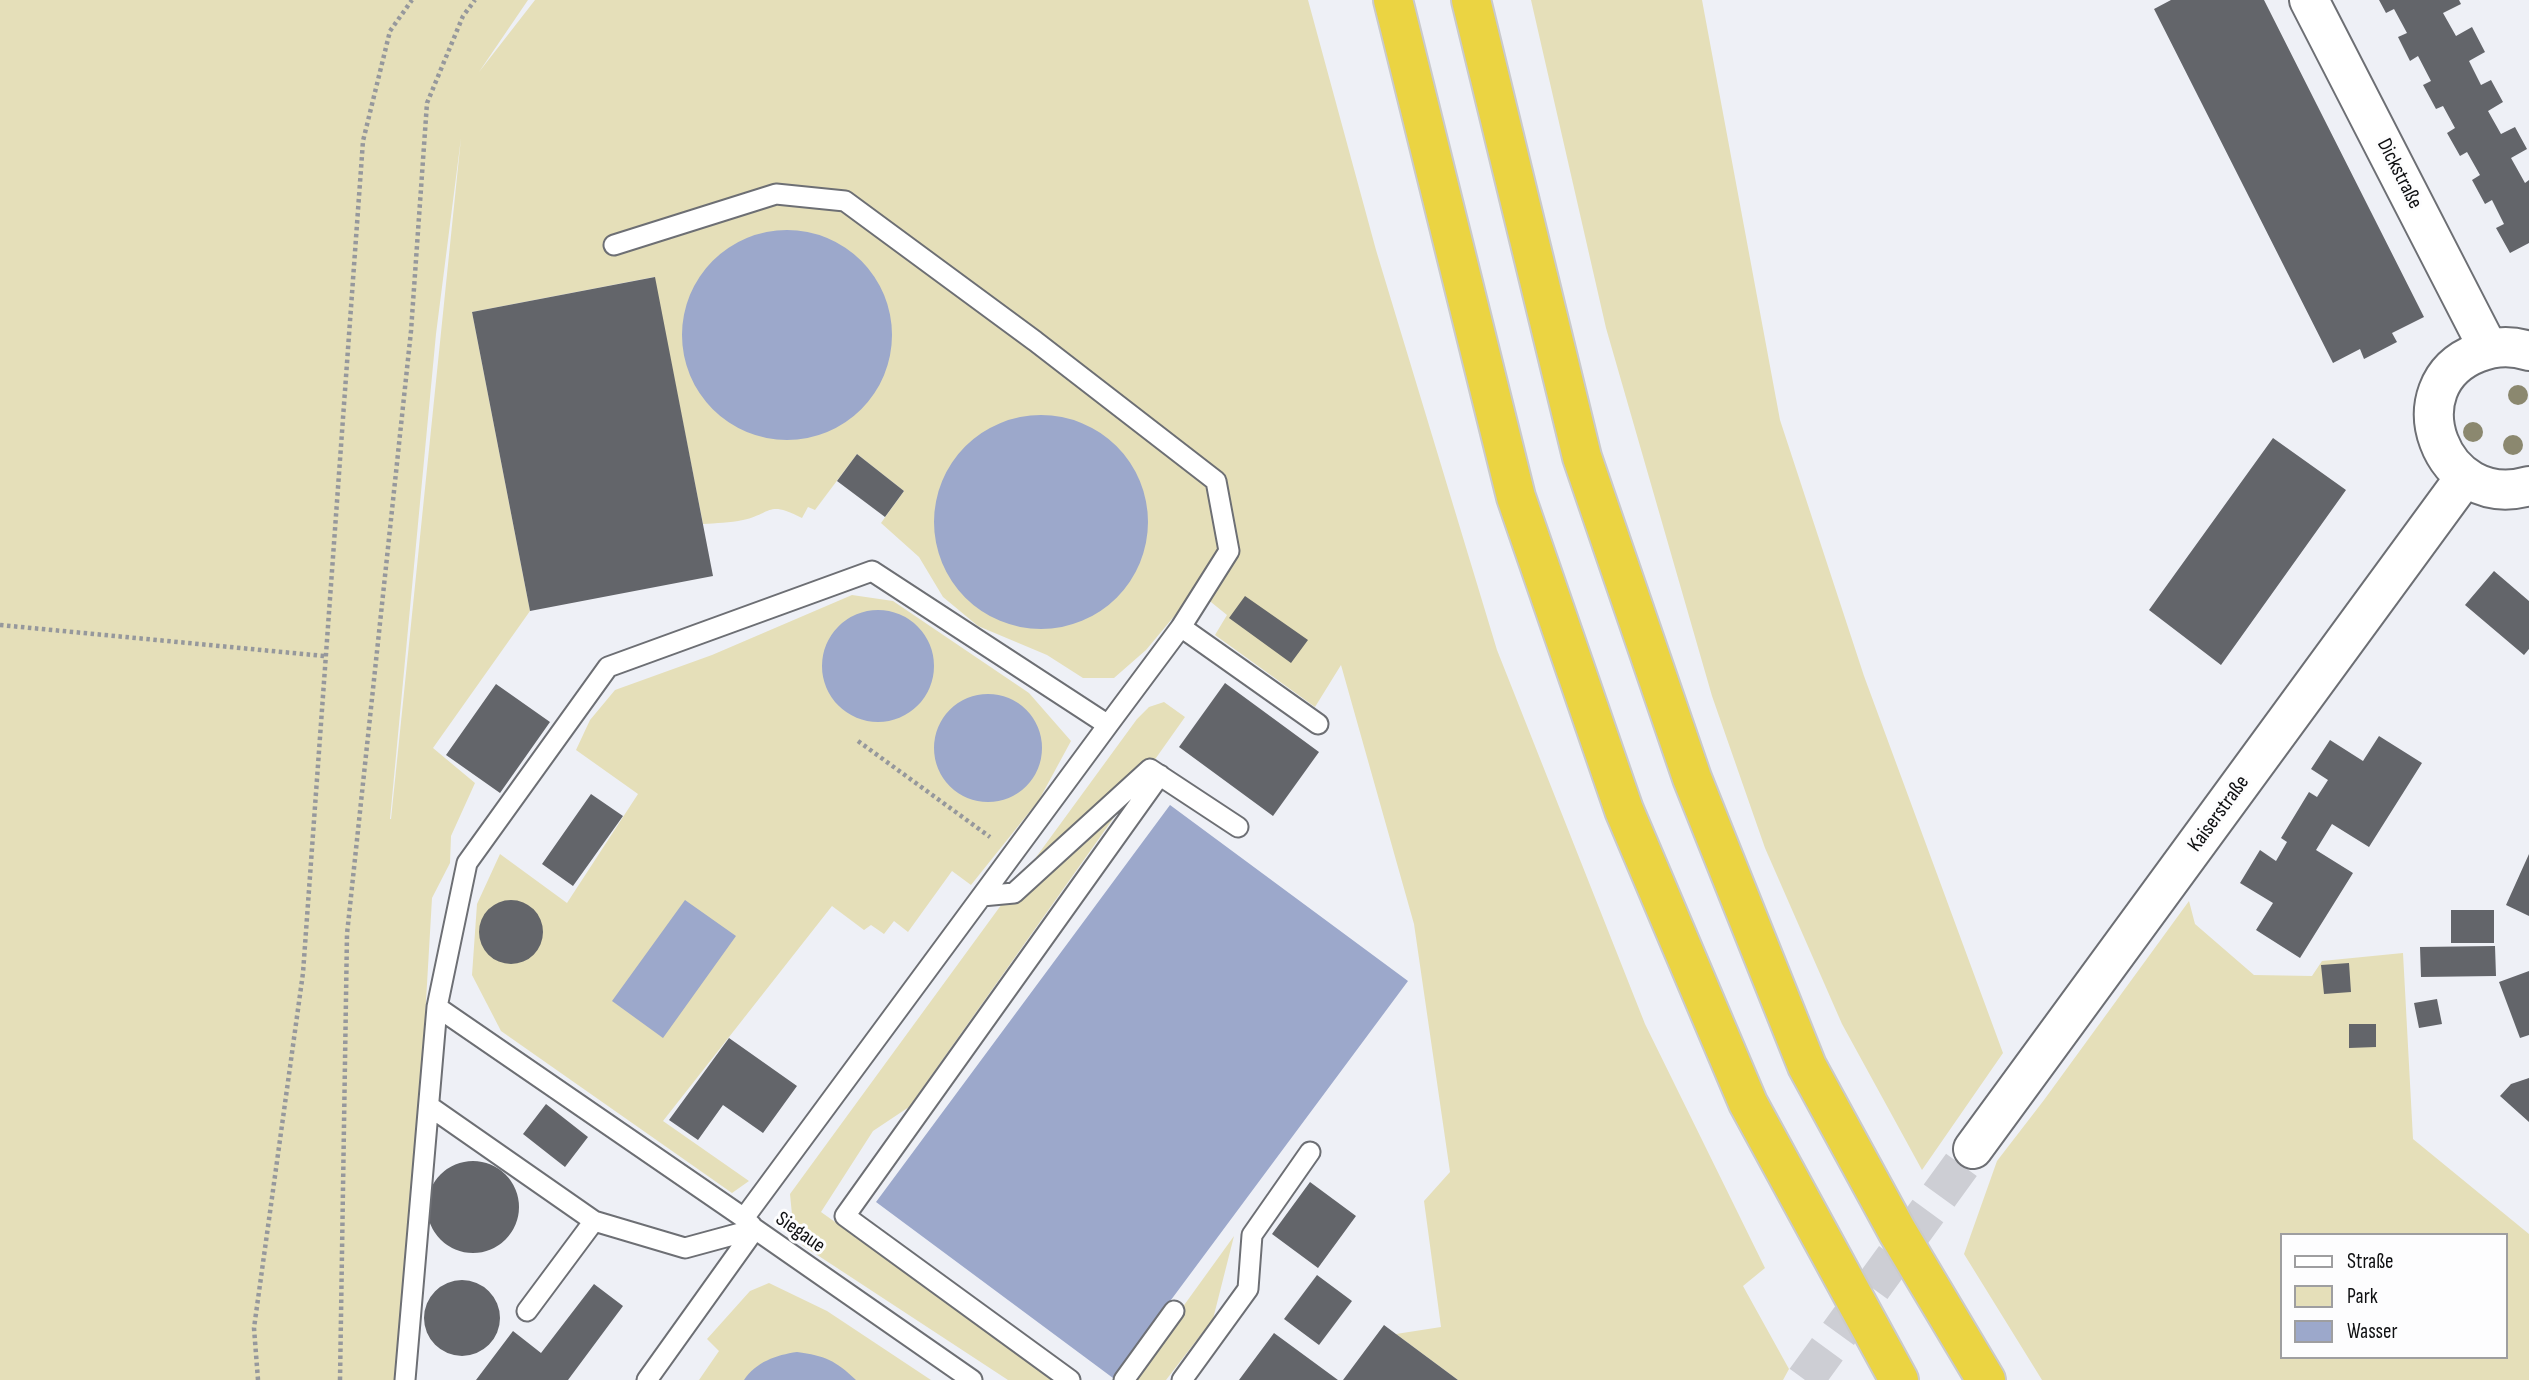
<!DOCTYPE html>
<html>
<head>
<meta charset="utf-8">
<style>
	body { margin:0 }
	#map { position:relative; width:2529px; height:1380px; overflow:hidden; background:#eef0f6; font-family:"Sofia Sans Condensed",sans-serif }
	canvas { display:block }
	.legend { position:absolute; left:2280px; top:1233px; width:228px; height:126px; box-sizing:border-box; background:#fdfdfe; border:2px solid #9e9ea0; margin:0; padding:9px 12px; list-style:none; font-size:21px; color:#0f1012 }
	.legend li { display:flex; align-items:center; gap:14px; height:35px }
	.legend b { width:35px; border:2px solid #9e9ea0 }
</style>
</head>
<body>
<div id="map">
<canvas width="2529" height="1380"></canvas>
<ul class="legend">
<li><b style="height:9px;background:#fff"></b>Straße</li>
<li><b style="height:19px;background:#e5dfb9"></b>Park</li>
<li><b style="height:19px;background:#9ca8cb"></b>Wasser</li>
</ul>
</div>
<script>
const context = document.querySelector('canvas').getContext('2d');
context.lineJoin = 'round';
function fill(path, color) { context.fillStyle = color; context.fill(path, 'evenodd'); }
function trace(path, color, width, dash) { context.strokeStyle = color; context.lineWidth = width; context.lineCap = dash ? 'butt' : 'round'; context.setLineDash(dash || []); context.stroke(path); }
function drawText(font, color, halo, rows, align = 'center') {
  context.font = font + ' "Sofia Sans Condensed",sans-serif'; context.lineWidth = 6; context.setLineDash([]); context.textBaseline = 'middle'; context.strokeStyle = halo; context.fillStyle = color; for (const [text, x, y, turn = 0] of rows) {
    context.save(); context.translate(x, y); context.rotate((+turn || 0) * Math.PI / 180); context.textAlign = isNaN(turn) ? turn : align; if (halo) context.strokeText(text, 0, 0); context.fillText(text, 0, 0); context.restore();
  }
}
const green = new Path2D(`
	M0,0H528L479,72L535,0H1308L1376,250L1497,650L1645,1024L1765,1268L1743,1286L1789,1369L1783,1380H1458L1396,1334L1441,1327L1424,1201L1450,1172L1414,924L1341,665L1315,707L1215,635L1227,615L1196,590L1146,650L1114,678H1083L1047,655L978,626L943,597L919,557L881,523L904,491L857,454L815,510L808,507L802,518C767,500 773,513 743,520C730,523 716,523 703,524L654,277L472,312L530,611L433,748L475,783L451,836L450,863L432,898L404,1380H0ZM461,138L391,819H390L436,334Z
	M1531,0H1702L1780,420L1864,676L2003,1053L1922,1170L1842,1024L1765,848L1712,696L1606,328Z
	M852,595L893,601L1029,693L1071,741L1039,800L971,885L952,871L908,932L894,921L884,934L871,925L864,930L832,906L663,1121L749,1181L732,1193L501,1031L472,975L477,904L500,854L567,903L638,794L576,750L590,720L615,690L712,655Z
	M1164,702L1185,717L909,1107L873,1131L821,1212L1057,1380H1008L802,1245L793,1225L790,1194L1137,719L1149,707Z
	M2189,901L2195,924L2254,975L2312,976L2322,961L2403,953L2413,1139L2529,1234V1380H2042L1964,1254L1997,1161L2044,1100ZM2282,1235H2506V1357H2282Z
	M1234,1236L1213,1319L1166,1380H1130Z
	M769,1283L827,1311L931,1380H699L719,1351L707,1339L750,1291Z`);
const water = new Path2D(`
	M682 335a105 105 0 1 1 210 0a105 105 0 1 1-210 0Z
	M934 522a107 107 0 1 1 214 0a107 107 0 1 1-214 0Z
	M822 666a56 56 0 1 1 112 0a56 56 0 1 1-112 0Z
	M934 748a54 54 0 1 1 108 0a54 54 0 1 1-108 0Z
	M1170,805L1408,981L1113,1378L876,1202Z
	M685,900L736,936L663,1038L612,1001Z
	M797,1352C825,1356 835,1360 856,1380H744C756,1362 776,1355 797,1352Z`);
const building = new Path2D(`
	M2171,0H2264L2424,317L2392,333L2397,342L2364,359L2360,349L2333,363L2154,9Z
	M2379,0H2459L2461,4L2443,13L2456,36L2472,27L2485,52L2469,61L2481,85L2491,80L2503,102L2488,111L2501,134L2515,127L2527,149L2511,158L2525,183L2529,180V243L2510,253L2496,228L2504,224L2492,200L2485,204L2472,180L2480,175L2467,152L2460,156L2447,133L2455,128L2443,106L2436,109L2423,85L2431,81L2418,56L2410,61L2398,37L2407,33L2394,9L2386,13Z
	M655,277L713,576L530,611L472,312Z
	M2273,438L2346,490L2221,665L2149,610Z
	M857,454L904,491L885,517L837,481Z
	M2494,571L2529,601V649L2524,655L2465,605Z
	M1245,596L1308,640L1291,663L1229,618Z
	M1225,683L1319,752L1273,816L1179,747Z
	M496,684L550,722L500,793L446,755Z
	M2379,736L2422,763L2369,847L2332,824L2316,850L2353,873L2300,958L2256,930L2273,903L2240,883L2260,850L2276,861L2287,842L2281,838L2309,792L2317,797L2328,780L2311,769L2330,740L2363,761Z
	M591,794L623,816L573,886L542,864Z
	M2529,854V916L2506,905Z
	M479 932a32 32 0 1 1 64 0a32 32 0 1 1-64 0Z
	M2451,910H2494V943H2451Z
	M2495,946L2496,976L2421,977L2420,947Z
	M2349,963L2351,992L2324,994L2321,965Z
	M2529,971V1035L2520,1038L2499,982Z
	M2437,999L2442,1024L2419,1028L2414,1003Z
	M2349,1024H2376V1047L2349,1048Z
	M729,1038L797,1086L763,1133L723,1105L698,1140L669,1120Z
	M2529,1078V1122L2500,1096L2511,1084Z
	M546,1104L588,1137L565,1167L523,1134Z
	M427 1207a46 46 0 1 1 92 0a46 46 0 1 1-92 0Z
	M1310,1182L1356,1216L1318,1268L1272,1234Z
	M1317,1275L1352,1301L1319,1345L1284,1319Z
	M424 1318a38 38 0 1 1 76 0a38 38 0 1 1-76 0Z
	M594,1284L623,1306L568,1380H476L513,1331L541,1353Z
	M1384,1325L1396,1334L1458,1380H1343Z
	M1274,1333L1338,1380H1239Z`);
const minorTunnel = new Path2D(`
	M1805,1380L1973,1149`);
const path = new Path2D(`
	M0,625L324,656
	M858,741L990,837
	M258,1380L254,1328L303,973L363,141L390,31L412,0
	M340,1380L347,934L411,331L427,103L463,16L475,0`);
const service = new Path2D(`
	M614,245L776,194L845,201L1035,341L1216,481L1229,551L1181,627L1108,725
	M1181,627L1318,724
	M982,896L1014,893L1150,769L1238,827
	M437,1007L744,1218L752,1226
	M429,1106L594,1221L685,1248L755,1229
	M527,1311L594,1221
	M405,1380L437,1007L467,863L608,667L872,571L1108,725L744,1218
	M647,1380L755,1229L972,1380
	M1070,1380L845,1216L1160,775
	M1124,1380L1174,1311
	M1182,1380L1248,1289L1252,1235L1310,1152`);
const minor = new Path2D(`
	M2309,0L2488,348
	M2529,351C2511,345 2494,346 2477,353C2395,385 2440,512 2529,486
	M1973,1149L2465,477`);
const motorway = new Path2D(`
	M1393,0L1516,497L1624,810L1748,1103L1899,1380
	M1471,0L1582,457L1692,778L1807,1066L1897,1231L1986,1380`);
const trees = [
	[2518,395],
	[2473,432],
	[2513,445]
];
const streetNames = [
	["Dickstraße",2399,174,63],
	["Kaiserstraße",2219,814,-54],
	["Siegaue",800,1233,35]
];
fill(green, '#e5dfb9');
fill(water, '#9ca8cb');
fill(building, '#63656a');
trace(minorTunnel, '#cdced4', 38, [38, 19]);
trace(service, '#6d6f74', 23);
trace(minor, '#6d6f74', 42);
trace(motorway, '#cacacb', 42);
trace(path, '#96989c', 4.5, [3.5, 3.5]);
trace(service, '#fff', 19);
trace(minor, '#fff', 38);
trace(motorway, '#ebd442', 38);
context.fillStyle = '#8b886f';
for (const [x, y] of trees) { context.beginPath(); context.arc(x, y, 10, 0, 2 * Math.PI); context.fill(); }
drawText('21px', '#0f1012', '#fdfdfe', streetNames);
</script>
</body>
</html>
